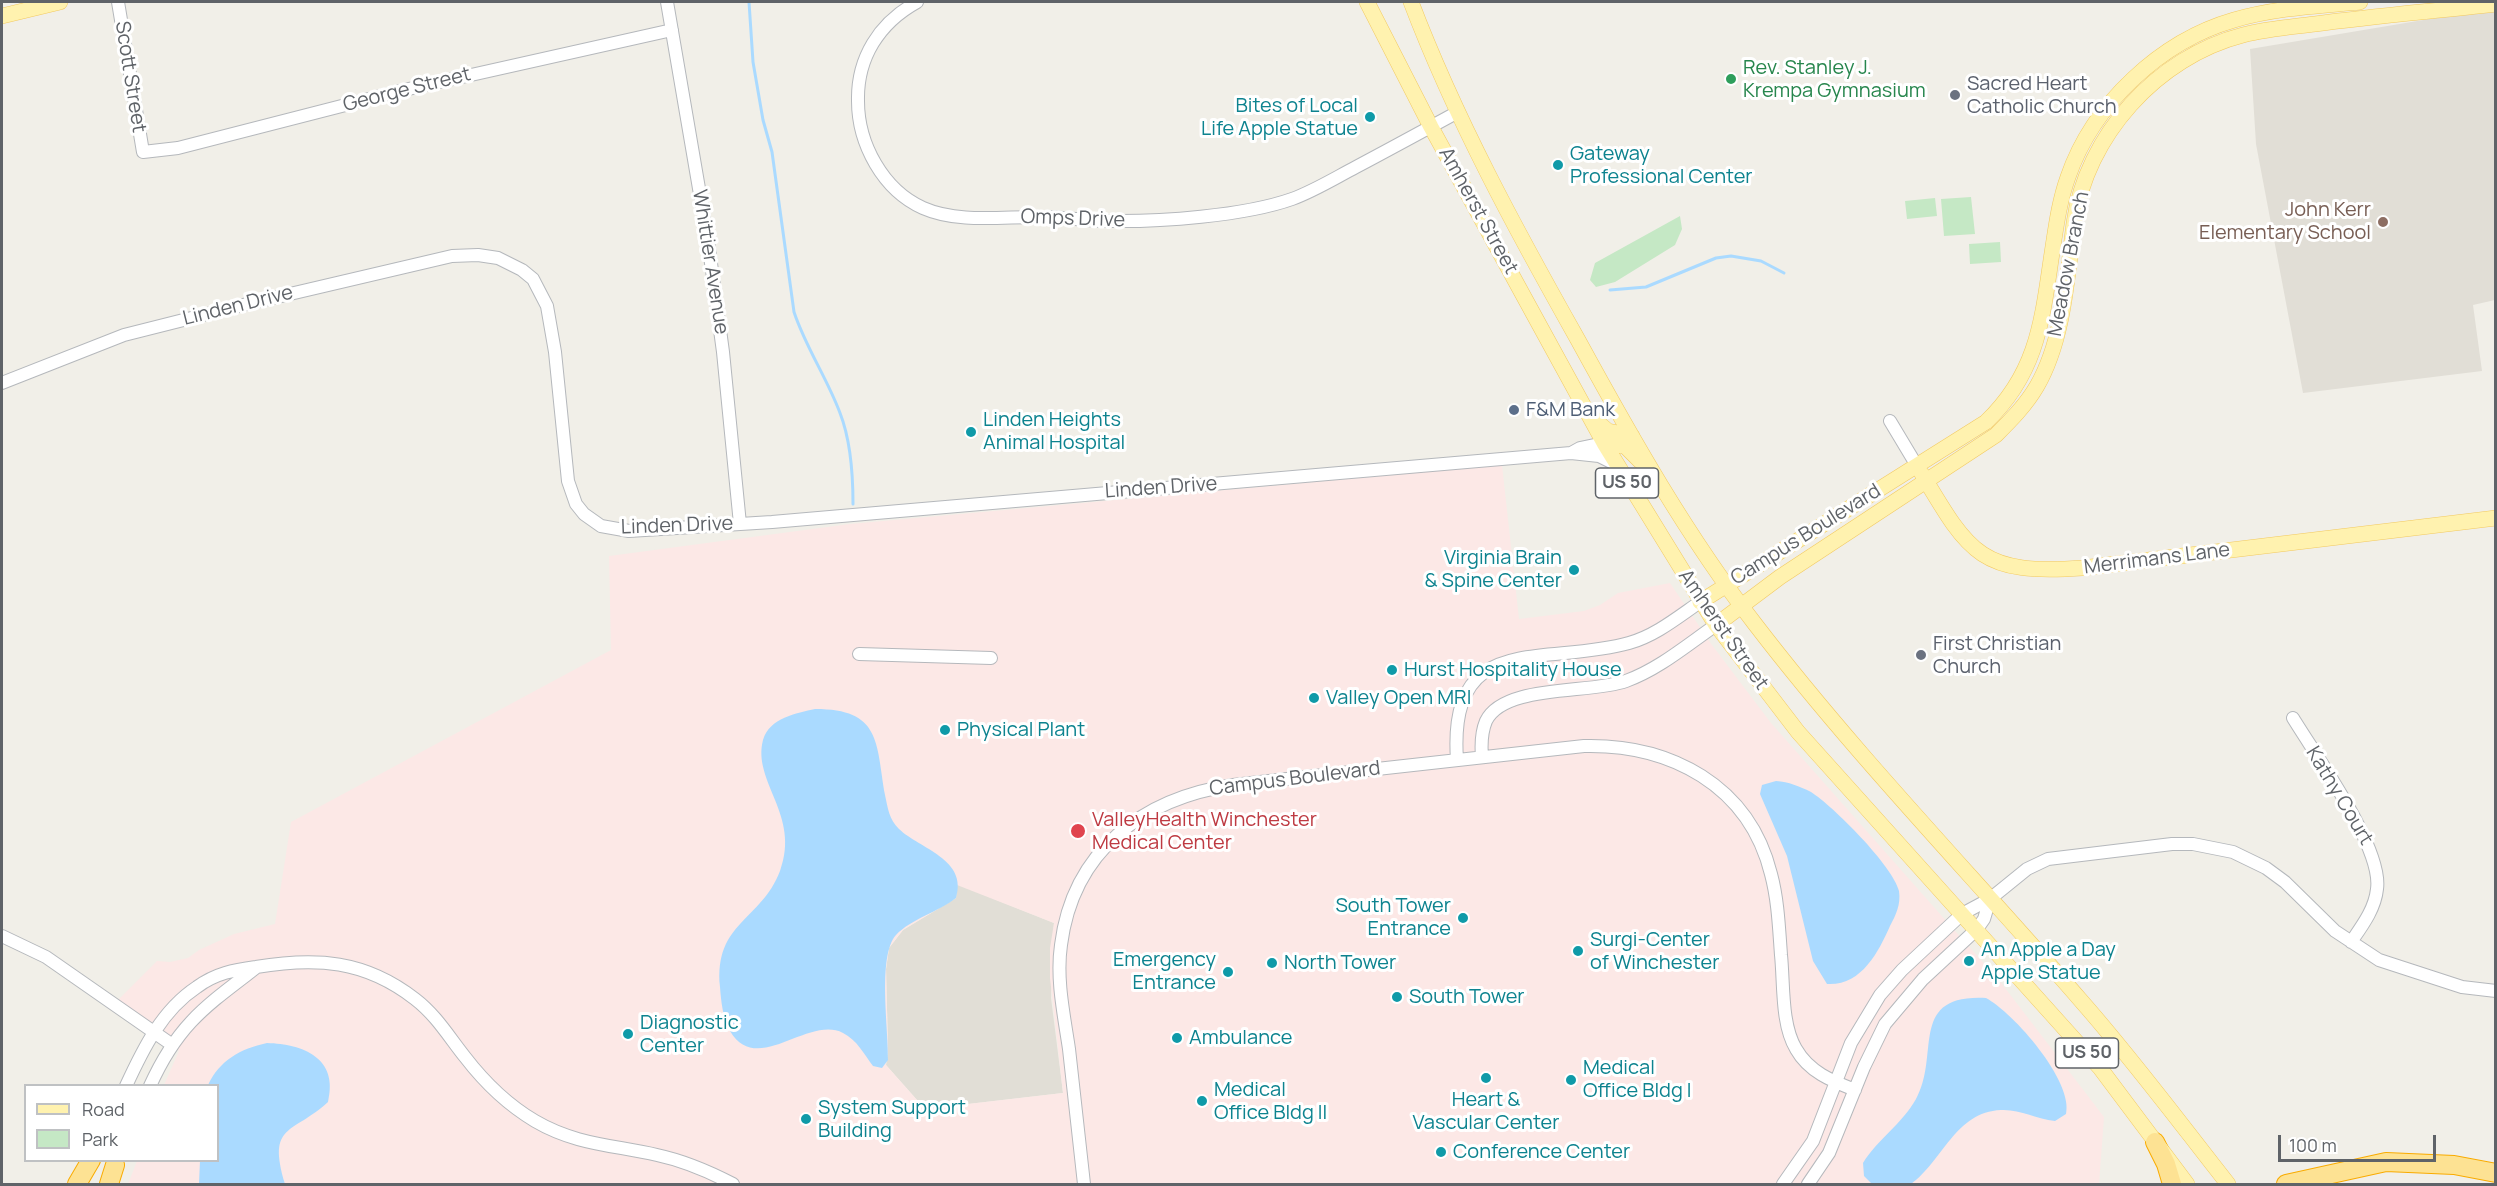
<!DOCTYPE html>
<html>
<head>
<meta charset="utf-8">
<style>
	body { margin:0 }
	#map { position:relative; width:2497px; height:1186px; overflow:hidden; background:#f1efe8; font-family:Manrope,sans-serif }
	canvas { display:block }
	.frame { position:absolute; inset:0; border:3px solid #5f6368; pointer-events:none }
	.legend { position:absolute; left:24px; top:1084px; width:195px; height:78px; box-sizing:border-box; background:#fff; border:2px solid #bfc1c3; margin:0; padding:8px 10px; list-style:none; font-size:18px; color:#5f6368 }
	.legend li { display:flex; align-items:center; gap:12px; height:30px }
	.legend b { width:30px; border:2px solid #bfc1c3 }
	.scale { position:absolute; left:2278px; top:1135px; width:158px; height:27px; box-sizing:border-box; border:3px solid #5f6368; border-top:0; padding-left:8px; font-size:18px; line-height:21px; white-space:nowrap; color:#5f6368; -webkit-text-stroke:4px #fff; paint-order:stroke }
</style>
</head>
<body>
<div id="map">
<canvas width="2497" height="1186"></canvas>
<div class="frame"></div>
<ul class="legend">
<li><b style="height:8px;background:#fff2af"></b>Road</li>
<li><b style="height:16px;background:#c5e8c5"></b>Park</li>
</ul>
<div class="scale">100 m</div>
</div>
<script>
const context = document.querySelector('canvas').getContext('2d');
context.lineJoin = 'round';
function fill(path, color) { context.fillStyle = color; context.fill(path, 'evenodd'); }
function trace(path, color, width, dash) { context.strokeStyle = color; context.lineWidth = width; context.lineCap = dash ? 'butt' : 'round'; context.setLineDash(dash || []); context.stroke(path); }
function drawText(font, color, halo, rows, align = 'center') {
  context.font = font + ' Manrope,sans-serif'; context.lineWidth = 6; context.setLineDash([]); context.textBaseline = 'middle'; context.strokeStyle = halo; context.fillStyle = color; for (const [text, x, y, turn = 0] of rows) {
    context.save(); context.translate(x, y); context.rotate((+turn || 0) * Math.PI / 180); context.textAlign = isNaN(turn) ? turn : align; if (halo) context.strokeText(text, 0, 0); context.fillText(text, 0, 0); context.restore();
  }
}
const education = new Path2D(`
	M2495,8V300L2473,305L2482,371L2303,393L2256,144L2250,49Z
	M957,884L1054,923L1051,998L1063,1093L925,1109L886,1065L888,1050L886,969L889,948L903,930L956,898Z`);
const medical = new Path2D(`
	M1502,465L1519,619L1584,611L1600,605L1618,593L1670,583L1712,645L1771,723L2002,984L2104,1117L2099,1184H128L137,1161L218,1160V1086L164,1085L179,1051L114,1004L157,961L170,962L188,958L199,950L234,934L275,924L291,822L611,650L609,556L850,524ZM957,885L1054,923L1050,948V978L1063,1093L925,1109L886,1065L888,1050L886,969L889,948L903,930L956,898Z`);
const green = new Path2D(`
	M1971,197L1975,234L1944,236L1941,199Z
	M1935,198L1937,216L1907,219L1905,201Z
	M1680,216L1682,229L1675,245L1615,282L1596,287L1590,280L1595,263Z
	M2000,242L2001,262L1970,264L1969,244Z`);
const water = new Path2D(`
	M815,709C881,709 876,742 885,795C888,809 889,819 899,829C920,849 968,859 956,898C938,912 911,919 896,935C877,956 889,1031 888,1060L882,1068L873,1066C864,1054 857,1040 843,1033C808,1015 757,1077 730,1031C723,1019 721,1001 720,987C714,922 761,921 780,871C801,815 752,782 763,740C769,718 797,713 815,709Z
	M1776,781C1789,782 1799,786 1811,792C1833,806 1893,866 1899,891C1901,904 1896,915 1890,926C1878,953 1861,986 1827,984L1813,961L1787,856L1760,794L1762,785Z
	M1986,998C2014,1013 2074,1082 2066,1114L2055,1121C2036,1119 2020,1109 2001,1110C1955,1112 1943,1161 1911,1184H1872L1864,1176L1863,1163C1877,1140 1902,1124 1916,1099C1941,1055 1907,994 1986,998Z
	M267,1043C303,1044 339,1058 328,1102C292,1135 267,1123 285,1184H199L200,1161L218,1160V1086L208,1085C220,1060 240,1049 267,1043Z`);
const stream = new Path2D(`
	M749,2L753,62L763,120L772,152L794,312C806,348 827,378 840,413C851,441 853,473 853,504
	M1610,290L1646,287L1716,258L1731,256L1761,261L1784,273`);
const minor = new Path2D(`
	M118,2L143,152L178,148L404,90L672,30
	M667,2L708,241L723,352L740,524
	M917,2C879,23 857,58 858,101C858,144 883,190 923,208C959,224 1005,216 1044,217C1065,217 1086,221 1107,221C1159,222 1244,216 1292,199C1314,191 1335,178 1356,167C1390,149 1423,131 1456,113
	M2,383L124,335L243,305L452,256L478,255L498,258L522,270L533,279L547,306L555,352L568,481L576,504L584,514L601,526L629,531L772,522L1571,453L1599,456L1617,465
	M1890,421L1917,466
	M1571,453L1580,448L1604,443
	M859,654L991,658
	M2293,718C2316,756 2383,848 2377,889C2375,909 2362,926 2351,942
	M1482,757C1481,745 1481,733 1486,721C1504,684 1590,694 1626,681C1659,669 1687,645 1716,625
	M1457,760C1448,629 1544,667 1629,643C1655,636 1678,617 1700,602
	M2,936L46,957L171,1044
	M126,1086C143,1049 162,1010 197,987C216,973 234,970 256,967C316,957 365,960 415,999C436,1015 449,1037 465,1057C485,1083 508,1105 535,1121C576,1145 614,1145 657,1155C685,1161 708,1171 733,1184
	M150,1086C178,1024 206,1006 257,967
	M1084,1184C1079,1139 1074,1094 1069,1049C1064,1015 1056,979 1061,945C1073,850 1144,798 1233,785L1584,746C1670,744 1749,785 1771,874C1778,900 1779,928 1781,955C1784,984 1781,1024 1796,1049C1809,1072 1832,1081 1855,1090
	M1783,1184L1813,1141L1851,1043L1880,995L1902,970L1962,914L1990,899L2027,869L2048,859L2172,844H2193L2233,852L2266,868L2285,882L2335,931L2379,960L2462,987L2496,991
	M1808,1184L1829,1153L1864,1067L1885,1024L1923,979L1977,929L1984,919L1990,899`);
const major = new Path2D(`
	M1367,2L1431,127L1604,443L1716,625L1798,732L2100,1068L2187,1184
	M1411,2C1456,120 1516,230 1578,340C1631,437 1687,536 1755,624C1857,757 1973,876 2083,1003C2134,1061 2180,1123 2228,1184
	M2,16L60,2
	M1595,420L1608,431L1632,436
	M1604,443L1625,446L1640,461
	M1922,474C1970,555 1982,575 2082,568L2496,518
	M1700,602L1986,422C2038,372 2042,320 2052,253C2056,227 2059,202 2068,177C2093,104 2161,41 2234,20C2274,8 2318,6 2360,2
	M1716,625L1780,577L1996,435C2011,420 2026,405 2037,386C2064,339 2067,277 2074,223C2086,136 2157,57 2243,35C2266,29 2291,27 2315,24C2375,16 2435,11 2496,4`);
const highway = new Path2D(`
	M2155,1142L2166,1164L2172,1184
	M77,1184L91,1160
	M109,1184L115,1165
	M2286,1184L2386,1162L2454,1165L2496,1173`);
const markers = [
	[1731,79,6,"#2e9e5b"],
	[1955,95,6,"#6b7280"],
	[1370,117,6,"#0f9aa8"],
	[1558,165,6,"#0f9aa8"],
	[2383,222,6,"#8d6e63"],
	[1514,410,6,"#5c6f8a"],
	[971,432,6,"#0f9aa8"],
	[1574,570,6,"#0f9aa8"],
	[1921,655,6,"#6b7280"],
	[1392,670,6,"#0f9aa8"],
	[1314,698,6,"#0f9aa8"],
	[945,730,6,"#0f9aa8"],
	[1078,831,8,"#e0444e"],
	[1463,918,6,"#0f9aa8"],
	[1578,951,6,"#0f9aa8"],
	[1969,961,6,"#0f9aa8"],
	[1272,963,6,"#0f9aa8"],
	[1228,972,6,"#0f9aa8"],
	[1397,997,6,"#0f9aa8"],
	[628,1034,6,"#0f9aa8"],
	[1177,1038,6,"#0f9aa8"],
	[1486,1078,6,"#0f9aa8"],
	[1571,1080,6,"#0f9aa8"],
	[1202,1101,6,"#0f9aa8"],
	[806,1119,6,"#0f9aa8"],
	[1441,1152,6,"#0f9aa8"]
];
const shields = [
	[1627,483,63],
	[2087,1053,63]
];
const shieldNames = [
	["US 50",1627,483],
	["US 50",2087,1053]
];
const leisureNames = [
	["Rev. Stanley J.",1743,68],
	["Krempa Gymnasium",1743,91]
];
const streetNames = [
	["Scott Street",130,77,81],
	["George Street",407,90,-14],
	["Amherst Street",1478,211,61],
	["Omps Drive",1073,219,2],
	["Whittier Avenue",710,262,81],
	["Meadow Branch",2069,264,-79],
	["Linden Drive",238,306,-14],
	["Linden Drive",1161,488,-4],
	["Linden Drive",677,526,-2],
	["Campus Boulevard",1806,535,-32],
	["Merrimans Lane",2157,559,-7],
	["Amherst Street",1723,630,55],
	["Campus Boulevard",1295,779,-7],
	["Kathy Court",2339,796,59]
];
const worshipNames = [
	["Sacred Heart",1967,84],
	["Catholic Church",1967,107],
	["First Christian",1933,644],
	["Church",1933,667]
];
const cultureNames = [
	["Bites of Local",1358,106,"right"],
	["Life Apple Statue",1358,129,"right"],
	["Gateway",1570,154],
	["Professional Center",1570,177],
	["Linden Heights",983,420],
	["Animal Hospital",983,443],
	["Virginia Brain",1562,558,"right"],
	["& Spine Center",1562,581,"right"],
	["Hurst Hospitality House",1404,670],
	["Valley Open MRI",1326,698],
	["Physical Plant",957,730],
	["South Tower",1451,906,"right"],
	["Entrance",1451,929,"right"],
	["Surgi-Center",1590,940],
	["of Winchester",1590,963],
	["An Apple a Day",1981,950],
	["Apple Statue",1981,973],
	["Emergency",1216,960,"right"],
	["Entrance",1216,983,"right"],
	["North Tower",1284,963],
	["South Tower",1409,997],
	["Diagnostic",640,1023],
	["Center",640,1046],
	["Ambulance",1189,1038],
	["Medical",1583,1068],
	["Office Bldg I",1583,1091],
	["Medical",1214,1090],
	["Office Bldg II",1214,1113],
	["Heart &",1486,1100,"center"],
	["Vascular Center",1486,1123,"center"],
	["System Support",818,1108],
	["Building",818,1131],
	["Conference Center",1453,1152]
];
const educationNames = [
	["John Kerr",2371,210],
	["Elementary School",2371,233]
];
const serviceNames = [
	["F&M Bank",1526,410]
];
const healthNames = [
	["ValleyHealth Winchester",1092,820],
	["Medical Center",1092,843]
];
fill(education, '#e1ded6');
fill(medical, '#fce8e6');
fill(green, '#c5e8c5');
fill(water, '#aadaff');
trace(stream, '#aadaff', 3);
trace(minor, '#b5b8bc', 14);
trace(major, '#f2c960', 16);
trace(highway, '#f9ab00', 20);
trace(minor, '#fff', 12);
trace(major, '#fff2af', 15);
trace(highway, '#fde293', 18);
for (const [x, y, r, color] of markers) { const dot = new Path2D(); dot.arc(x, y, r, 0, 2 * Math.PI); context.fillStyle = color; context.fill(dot); trace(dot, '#fff', 2); }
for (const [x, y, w] of shields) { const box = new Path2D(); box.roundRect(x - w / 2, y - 15, w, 30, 4.5); context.fillStyle = '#fff'; context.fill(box); trace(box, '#5f6368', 1.5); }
drawText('bold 18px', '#5f6368', null, shieldNames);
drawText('20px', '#27864d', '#fff', leisureNames, 'left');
drawText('20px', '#5f6368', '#fff', streetNames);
drawText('20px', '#5b616d', '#fff', worshipNames, 'left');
drawText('20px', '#0d838f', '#fff', cultureNames, 'left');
drawText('20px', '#785e54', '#fff', educationNames, 'right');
drawText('20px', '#4e5e75', '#fff', serviceNames, 'left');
drawText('20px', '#be3a42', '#fff', healthNames, 'left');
</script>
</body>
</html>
